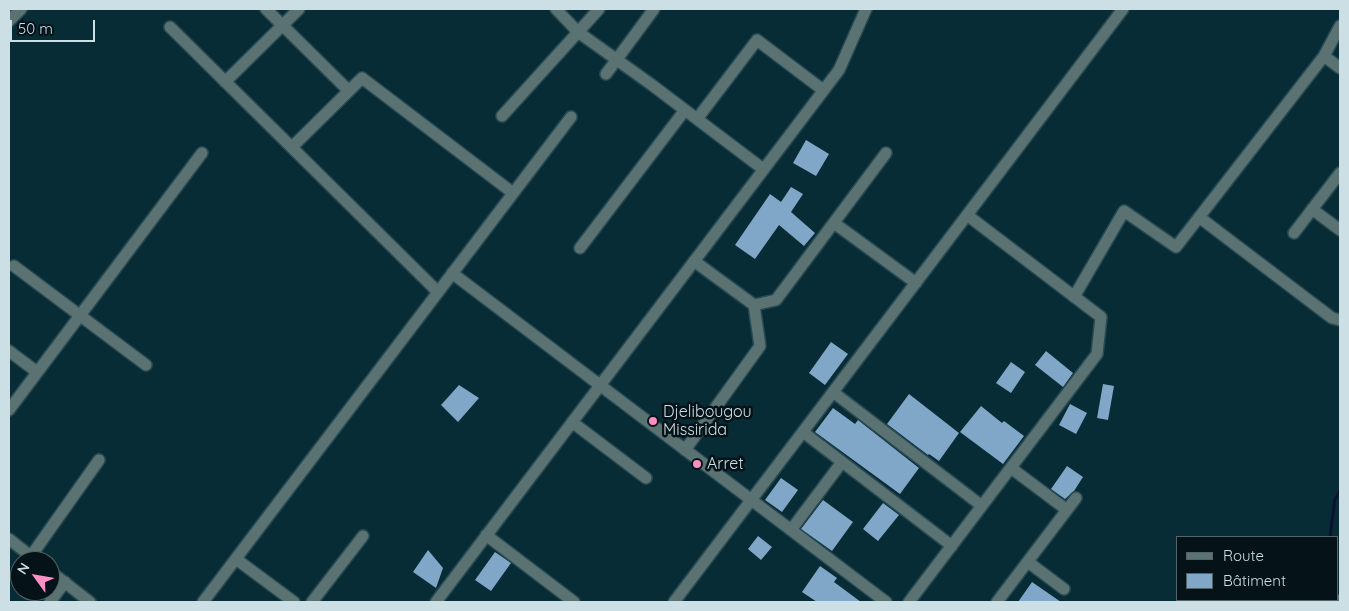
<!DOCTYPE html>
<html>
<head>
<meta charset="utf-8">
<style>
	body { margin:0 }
	#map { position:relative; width:1349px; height:611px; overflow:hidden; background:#072c36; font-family:Quicksand,sans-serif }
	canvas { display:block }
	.frame { position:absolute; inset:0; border:10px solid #ccdfe5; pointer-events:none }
	.legend { position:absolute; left:1176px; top:536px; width:162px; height:65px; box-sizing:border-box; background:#051217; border:1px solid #556469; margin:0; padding:6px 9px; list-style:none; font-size:15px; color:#ccdfe5 }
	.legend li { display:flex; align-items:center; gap:10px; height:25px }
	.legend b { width:25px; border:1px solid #556469 }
	.north { position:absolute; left:10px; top:551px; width:50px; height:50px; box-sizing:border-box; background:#051217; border:1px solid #556469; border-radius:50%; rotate:302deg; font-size:14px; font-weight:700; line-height:20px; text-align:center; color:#ccdfe5 }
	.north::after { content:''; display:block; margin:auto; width:18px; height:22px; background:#fb8fc4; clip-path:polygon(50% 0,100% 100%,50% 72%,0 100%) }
	.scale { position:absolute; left:10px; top:20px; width:85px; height:22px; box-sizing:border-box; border:2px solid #ccdfe5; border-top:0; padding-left:6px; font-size:15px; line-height:18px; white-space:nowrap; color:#ccdfe5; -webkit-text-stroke:4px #051217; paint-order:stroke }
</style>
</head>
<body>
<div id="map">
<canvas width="1349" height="611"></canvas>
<div class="frame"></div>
<ul class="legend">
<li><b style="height:6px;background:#5a7372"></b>Route</li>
<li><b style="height:14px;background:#80a7c8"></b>Bâtiment</li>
</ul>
<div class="north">N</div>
<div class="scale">50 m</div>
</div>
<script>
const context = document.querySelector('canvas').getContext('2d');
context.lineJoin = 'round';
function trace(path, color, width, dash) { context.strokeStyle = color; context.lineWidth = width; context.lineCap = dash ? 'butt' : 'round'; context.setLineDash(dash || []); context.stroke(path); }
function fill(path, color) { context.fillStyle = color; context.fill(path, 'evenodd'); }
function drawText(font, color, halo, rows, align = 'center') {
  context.font = font + ' Quicksand,sans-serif'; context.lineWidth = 5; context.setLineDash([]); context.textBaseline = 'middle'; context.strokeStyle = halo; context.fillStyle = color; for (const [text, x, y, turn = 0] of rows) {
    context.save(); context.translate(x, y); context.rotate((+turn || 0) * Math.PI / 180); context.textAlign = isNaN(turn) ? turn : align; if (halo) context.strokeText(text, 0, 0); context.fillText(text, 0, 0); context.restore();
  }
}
const stream = new Path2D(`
	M1330,537L1335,499L1340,491
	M1320,602L1321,600`);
const building = new Path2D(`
	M806,140L829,154L816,176L793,163Z
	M791,187L803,194L791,212L815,233L804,246L779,225L755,259L735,245L770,194L781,202Z
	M831,342L848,354L825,385L809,373Z
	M1046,351L1073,373L1063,387L1035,365Z
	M1011,362L1025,372L1011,393L996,383Z
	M1103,384L1114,386L1108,420L1097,418Z
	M459,385L479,398L458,422L441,405Z
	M909,394L959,433L939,461L929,454L928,455L887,424Z
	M1070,404L1087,413L1076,434L1059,425Z
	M981,406L1002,423L1004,421L1024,436L1003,464L960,432Z
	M833,408L855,424L858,420L919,468L900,494L815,432Z
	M1067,466L1083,477L1074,491L1065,499L1051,489Z
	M781,478L798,490L782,512L765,500Z
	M823,500L853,522L832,551L801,529Z
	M883,503L899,515L878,541L863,529Z
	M758,536L772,547L761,560L748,549Z
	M428,550L443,568L436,588L413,572Z
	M495,552L511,563L491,591L475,580Z
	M820,566L837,578L834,582L861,602H817L802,592Z
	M1032,582L1061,602H1018Z`);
const minor = new Path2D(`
	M266,9L349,91
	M556,9L578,32L652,85L763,169
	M9,21L21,9
	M170,27L438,292
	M1324,56L1340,68
	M606,74L654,9
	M225,82L299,9
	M502,116L599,9
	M697,119L757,40L823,90
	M292,147L362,78L513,193
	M1312,209L1340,230
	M1199,217L1332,318L1340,320
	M834,223L916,283
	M1294,233L1340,173
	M580,248L685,110
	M14,266L146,365
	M452,273L886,602
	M1074,297L1124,211L1176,247L1324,56L1340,26
	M754,305L776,300L886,153
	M9,351L37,372
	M833,392L982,506
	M9,410L202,153
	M572,422L646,478
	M803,432L952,546
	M685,450L760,346L754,305L694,261
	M1011,468L1067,510
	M791,530L842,462
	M486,535L574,602
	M9,539L37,561
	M31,556L99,460
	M236,559L294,602
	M1028,562L1064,589
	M50,571L90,602
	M1335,600L1340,601
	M50,602L65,582
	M203,602L571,117
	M312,602L363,536
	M436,602L839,70L866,9
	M674,602L1123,9
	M909,602L1097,354L1101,317L967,215
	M997,602L1076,498`);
const markers = [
	[653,421,5,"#fb8fc4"],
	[697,464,5,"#fb8fc4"]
];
const poiNames = [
	["Djelibougou",663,412],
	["Missirida",663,430],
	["Arret",707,464]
];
trace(stream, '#0b1232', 3);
fill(building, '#80a7c8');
trace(minor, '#274952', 14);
trace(minor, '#5a7372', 11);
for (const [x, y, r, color] of markers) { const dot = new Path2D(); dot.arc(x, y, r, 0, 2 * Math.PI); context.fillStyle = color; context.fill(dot); trace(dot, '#051217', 2); }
drawText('16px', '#ccdfe5', '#051217', poiNames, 'left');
</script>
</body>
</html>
